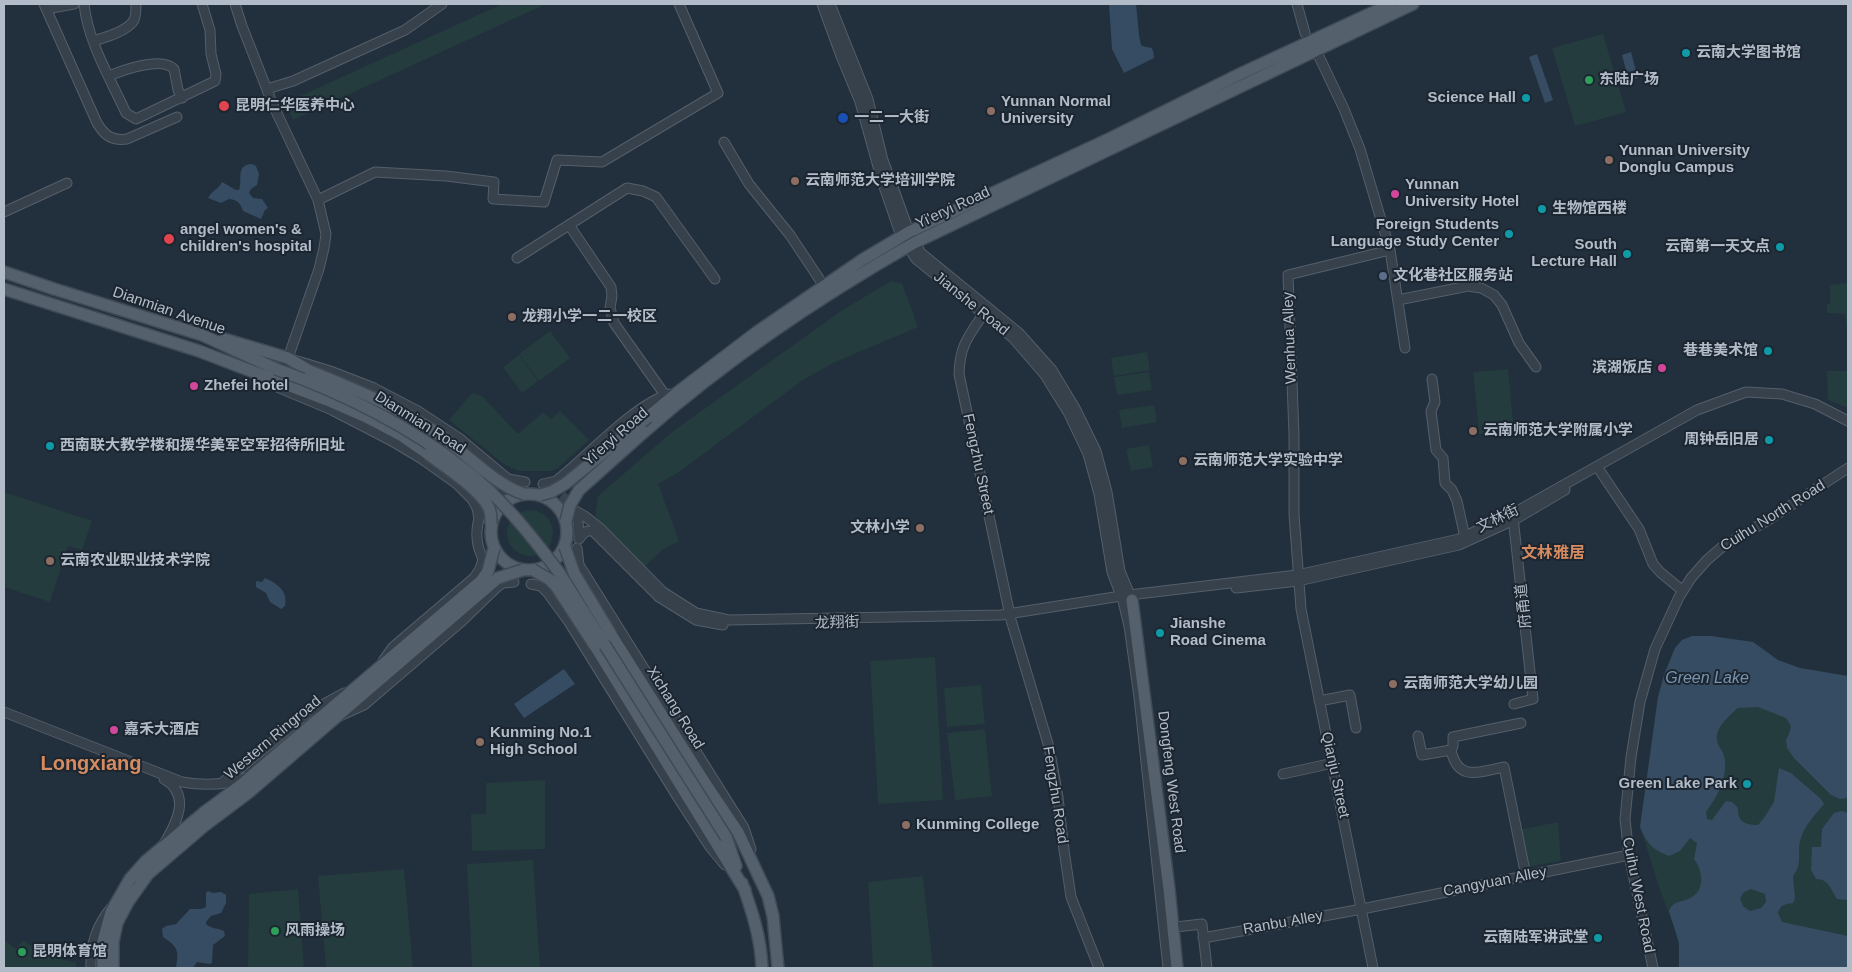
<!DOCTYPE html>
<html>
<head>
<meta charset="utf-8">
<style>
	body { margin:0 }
	#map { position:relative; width:1852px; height:972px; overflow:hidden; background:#222f3c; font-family:Helvetica,sans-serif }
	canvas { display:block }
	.frame { position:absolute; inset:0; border:5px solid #b2bcc8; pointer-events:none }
</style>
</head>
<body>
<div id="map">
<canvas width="1852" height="972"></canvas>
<div class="frame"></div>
</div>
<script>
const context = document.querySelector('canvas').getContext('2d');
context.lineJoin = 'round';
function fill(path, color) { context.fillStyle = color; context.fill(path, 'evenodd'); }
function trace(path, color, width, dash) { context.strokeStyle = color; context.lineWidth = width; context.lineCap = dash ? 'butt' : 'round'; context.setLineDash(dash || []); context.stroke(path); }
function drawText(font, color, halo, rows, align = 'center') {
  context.font = font + ' Helvetica,"Noto Sans SC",sans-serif'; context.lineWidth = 4; context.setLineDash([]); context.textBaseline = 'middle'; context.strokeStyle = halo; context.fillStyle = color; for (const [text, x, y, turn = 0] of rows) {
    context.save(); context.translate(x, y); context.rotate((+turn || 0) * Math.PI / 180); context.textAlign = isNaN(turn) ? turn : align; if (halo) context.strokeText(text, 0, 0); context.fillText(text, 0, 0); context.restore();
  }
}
const green = new Path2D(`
	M502,4H546L293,120L285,103Z
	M1603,34L1626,112L1575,126L1552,48Z
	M891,281L902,283L918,327L833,363L803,380L679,472L658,484L679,541L662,550L642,569L595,516L598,496L672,432L841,311Z
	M1848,283V339L1845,314L1827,313V304H1830V285Z
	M550,331L570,358L539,381L519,354Z
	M1147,352L1150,370L1114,376L1111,358Z
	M519,355L538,381L522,393L503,367Z
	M1508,369L1514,431L1479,434L1473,372Z
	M1827,371H1848V408L1828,400Z
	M1149,372L1152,390L1117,395L1114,377Z
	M472,393L482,396L518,434L543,412L551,419L560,411L589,440L558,468L551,471H519L505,465L449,420Z
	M1154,405L1157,422L1122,428L1119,410Z
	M1149,445L1153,467L1131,471L1126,449Z
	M4,492L92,521L82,550L68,546L50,602L4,587Z
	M507 533a23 23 0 1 1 46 0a23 23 0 1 1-46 0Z
	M1692,636H1711L1753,642L1778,660L1800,668L1848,676V968H1679L1680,952L1677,935L1660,890L1640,827L1658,697L1664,675L1675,648L1682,640Z
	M935,657L943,800L878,804L870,661Z
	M981,685L985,724L947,727L944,688Z
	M985,729L992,796L955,800L947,733Z
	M545,780V849L472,851L471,814H486V783Z
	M1558,822L1561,861L1526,867L1518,830Z
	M533,860L540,968H472L467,864Z
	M404,869L413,968H326L318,876Z
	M923,876L933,968H873L868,882Z
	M298,889L304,968H248L249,894Z
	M4,940L16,949L23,940L43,954L76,963V968H4Z`);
const water = new Path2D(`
	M1109,4H1136L1139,35L1141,45C1150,50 1153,43 1154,58L1124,73L1112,49Z
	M1631,52L1638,78L1629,81L1622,55Z
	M1537,54L1553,100L1545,103L1529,57Z
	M252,164L256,166L259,174L257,185L251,189L249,193L253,198L262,199L268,208L265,210L261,219L243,211C240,203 238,200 229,199L221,203L208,198C211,191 218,190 222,182L236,190H239C243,179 235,165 252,164Z
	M265,578C278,584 288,591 285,606L281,609L270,602L266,593L256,587V581L262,582Z
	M1692,636H1711L1753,642L1778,660L1800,668L1848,676V798L1840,799L1831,795L1794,758L1787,748L1786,740L1789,734L1791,726L1786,718L1758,707L1738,708C1729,716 1712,730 1718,744C1721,750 1725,754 1725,762C1726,782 1717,796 1706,812L1707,819L1712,820L1726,801L1732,802L1738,808C1737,822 1746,825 1758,825L1764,818L1774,802L1779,768L1791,773L1821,799L1824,804C1814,816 1804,826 1800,841C1797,855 1803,864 1793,876L1795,898L1793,903C1785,904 1780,905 1778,913L1782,922L1848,936V968H1679V943L1669,911C1674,899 1683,903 1692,897C1706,889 1702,869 1694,859L1697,843L1690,838L1680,851L1669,856C1652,849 1648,845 1640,827L1658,697L1664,675L1675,648L1682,640ZM1751,889L1765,894L1766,902L1761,908L1750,911L1743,906L1740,898L1744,892Z
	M564,669L575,684L524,718L514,704Z
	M1842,811L1848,813V900L1837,899C1831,890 1829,879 1816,879L1811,870L1812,847H1821L1822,829L1834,813Z
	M208,891L213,893L221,892L226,895V903L221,913L211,916L206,922V924C211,929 218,928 224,931L225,936L213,945L212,963L210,964L197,962L193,968H176C179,950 178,947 163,937L162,929L166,926L176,924L190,909H201L206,907V893Z`);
const minorTunnel = new Path2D(`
	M551,487L565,498L573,509
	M482,510L493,496L510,485`);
const minor = new Path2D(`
	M44,4L97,123C105,136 112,141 127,139L177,117
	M84,4C88,42 110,78 126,113L136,119L215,81L216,74L211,54L210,30L202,4
	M235,4L242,26L273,105L318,200L326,234L324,248L319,269L288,358L330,371L374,388L418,411L459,438L508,479L525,482
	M822,4L841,56L860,102L882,181L901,236L916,259L1013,338L1045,375L1068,412L1088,454L1099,494L1112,572L1123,601L1129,626L1139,697L1168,968
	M830,4L868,99L883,160L911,237L921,253L1019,333L1052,370L1075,408L1096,451L1107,492L1120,571L1132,600
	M1297,4L1305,33
	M46,9L74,4
	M93,41C104,38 128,31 134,20C136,16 136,9 136,4
	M1314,46L1344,109L1360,149L1390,250L1288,275L1294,435V514L1301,609L1373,968
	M109,76C123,70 162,56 174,69L178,90L182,98
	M267,89L293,81L405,30L442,4
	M724,142L749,184L790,235L824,286
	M318,200L375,172L446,176L494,182L493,199L544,202L557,160L602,162L718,93L679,4
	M4,212L67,183
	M569,225L611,287L612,296L610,308L614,323L665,395
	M1390,250L1405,348
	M517,258L627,188L643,191L656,197L715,279
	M1398,300L1468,286L1481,288L1494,295L1502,305L1519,343L1536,367
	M984,313C968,337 960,345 959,374L1011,620L1049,747L1058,797L1064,850L1071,897L1099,968
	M258,379L332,410L390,440L422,459L457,484L472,499L477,508L479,519
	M1432,379L1435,402L1431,411L1436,450L1443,458L1445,483L1452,490L1457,501L1466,542
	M1600,471L1639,529L1653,564L1660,572L1683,591
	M543,484L556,481C588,456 632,406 669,394
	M573,509L578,521L579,539
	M574,510L586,517L601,529L663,592L696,613L729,620L1001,615L1121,596L1297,575L1459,539L1512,514L1697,410L1746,392L1782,394L1815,404L1848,421
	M480,515C475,531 476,548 485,562
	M1513,517L1533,699L1514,704
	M579,539C583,533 586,530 593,531L659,597L696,620L723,625
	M577,548L579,565L744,828L751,849
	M531,584L541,586L547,592L569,622L677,796L710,847L725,865
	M1236,588L1298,581L1459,545L1514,520L1565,490
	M383,661L393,647L474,578L480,569L483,559
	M1319,701L1350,695L1356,728
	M4,712L182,782C204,786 227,785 248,777
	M342,715L364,705L462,621L497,587L503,583L514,582
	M1418,736L1422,755L1451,750C1458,782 1479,772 1504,767L1526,876
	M1451,750L1453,746V737L1521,723
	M1283,774L1333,763
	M222,783L309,712L344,693
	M164,844C176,824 192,795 164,779
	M1167,928L1202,924L1207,968
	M1203,938L1362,909L1629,855
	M91,968C90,946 97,925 111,908
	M1653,968L1629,855L1625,819L1631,757L1640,702L1655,649L1679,597L1691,578L1707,560L1722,547L1770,519L1848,468`);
const major = new Path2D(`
	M4,272L54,289L202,335L276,369
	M4,289L199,351L327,400L366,417L402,436L428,454
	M224,339L288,358L310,371
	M648,417L678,392L757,332L862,260L909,232L1111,138L1242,73L1391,4
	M644,432C727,359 819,297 914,243L1413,4
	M491 532a38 38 0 1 1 76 0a38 38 0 1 1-76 0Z
	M1132,600L1169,889L1177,968
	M612,636L705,783L738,832L768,896L773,916L778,968
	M595,646L745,890
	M726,837L736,866
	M742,883C752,911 761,938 762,968
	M103,968V941L111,912L130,879L146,861L206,811L241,785L481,581L488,571
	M113,968V942L117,923L128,902L148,874L204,826L248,793L498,578`);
const majorBridge = new Path2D(`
	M276,369C343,393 407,425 463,468C500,496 530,534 558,571L726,837
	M310,371C352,388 395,406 434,431C462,449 494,485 524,494
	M428,454C445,467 480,489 489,508C491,512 491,519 491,524
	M540,495L551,492L565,484L648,417
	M566,521L570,505L579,490L644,432
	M565,547L574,573L612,636
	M533,570L549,579L556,586L595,646
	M488,571L494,548
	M498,578L523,570`);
const markers = [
	[1686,53,5,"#0f9aa8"],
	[1589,80,5,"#2e9e5b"],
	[1526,98,5,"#0f9aa8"],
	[224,106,6,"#e0444e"],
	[991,111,5,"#8d6e63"],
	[843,118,6,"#1a4fb4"],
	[1609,160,5,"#8d6e63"],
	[795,181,5,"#8d6e63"],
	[1395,194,5,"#d1479c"],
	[1542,209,5,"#0f9aa8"],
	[1509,234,5,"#0f9aa8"],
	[169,239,6,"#e0444e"],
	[1780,247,5,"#0f9aa8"],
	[1627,254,5,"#0f9aa8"],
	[1383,276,5,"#5c6f8a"],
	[512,317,5,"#8d6e63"],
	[1768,351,5,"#0f9aa8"],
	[1662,368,5,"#d1479c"],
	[194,386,5,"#d1479c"],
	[1473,431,5,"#8d6e63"],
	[1769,440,5,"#0f9aa8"],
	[50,446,5,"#0f9aa8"],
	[1183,461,5,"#8d6e63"],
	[920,528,5,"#8d6e63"],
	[50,561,5,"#8d6e63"],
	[1160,633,5,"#0f9aa8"],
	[1393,684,5,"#8d6e63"],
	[114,730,5,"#d1479c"],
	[480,742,5,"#8d6e63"],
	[1747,784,5,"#0f9aa8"],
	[906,825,5,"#8d6e63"],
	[275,931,5,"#2e9e5b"],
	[1598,938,5,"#0f9aa8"],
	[22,952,5,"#2e9e5b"]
];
const poiNames = [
	["云南大学图书馆",1696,53],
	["东陆广场",1599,80],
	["Science Hall",1516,98,"right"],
	["Yunnan Normal",1001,102],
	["University",1001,119],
	["昆明仁华医养中心",235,106],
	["一二一大街",854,118],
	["Yunnan University",1619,151],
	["Donglu Campus",1619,168],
	["云南师范大学培训学院",805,181],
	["Yunnan",1405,185],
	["University Hotel",1405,202],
	["生物馆西楼",1552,209],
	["Foreign Students",1499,225,"right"],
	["Language Study Center",1499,242,"right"],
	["angel women's &",180,230],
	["children's hospital",180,247],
	["South",1617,245,"right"],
	["Lecture Hall",1617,262,"right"],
	["云南第一天文点",1770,247,"right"],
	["文化巷社区服务站",1393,276],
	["龙翔小学一二一校区",522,317],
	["巷巷美术馆",1758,351,"right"],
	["滨湖饭店",1652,368,"right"],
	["Zhefei hotel",204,386],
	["云南师范大学附属小学",1483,431],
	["周钟岳旧居",1759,440,"right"],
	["西南联大教学楼和援华美军空军招待所旧址",60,446],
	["云南师范大学实验中学",1193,461],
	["文林小学",910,528,"right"],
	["云南农业职业技术学院",60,561],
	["Jianshe",1170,624],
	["Road Cinema",1170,641],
	["云南师范大学幼儿园",1403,684],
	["嘉禾大酒店",124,730],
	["Kunming No.1",490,733],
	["High School",490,750],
	["Green Lake Park",1737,784,"right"],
	["Kunming College",916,825],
	["风雨操场",285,931],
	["云南陆军讲武堂",1588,938,"right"],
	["昆明体育馆",32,952]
];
const streetNames = [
	["Yi'eryi Road",953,208,-25],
	["Jianshe Road",971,304,39],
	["Dianmian Avenue",169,311,19],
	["Wenhua Alley",1290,338,-92],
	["Dianmian Road",420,423,32],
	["Yi'eryi Road",616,437,-41],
	["Fengzhu Street",978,464,78],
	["Cuihu North Road",1773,516,-32],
	["文林街",1498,519,-26],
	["府甬道",1524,606,-96],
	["龙翔街",837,623,-2],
	["Xichang Road",675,708,58],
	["Western Ringroad",273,738,-40],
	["Qianju Street",1335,775,78],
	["Dongfeng West Road",1171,782,83],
	["Fengzhu Road",1055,795,81],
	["Cangyuan Alley",1495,882,-11],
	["Cuihu West Road",1638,895,79],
	["Ranbu Alley",1283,923,-10]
];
const neighbourhoodNames = [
	["文林雅居",1553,554]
];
const waterNames = [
	["Green Lake",1707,679]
];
const districtNames = [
	["Longxiang",91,764]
];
fill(green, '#243c3d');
fill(water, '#364c63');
trace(minorTunnel, '#384451', 9, [9, 4.5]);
trace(minor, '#545f6a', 11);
trace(major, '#3f4a55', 14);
trace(minor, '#36414c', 9);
trace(major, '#54606c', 11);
trace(majorBridge, '#3f4a55', 14, []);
trace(majorBridge, '#54606c', 11);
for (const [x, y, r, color] of markers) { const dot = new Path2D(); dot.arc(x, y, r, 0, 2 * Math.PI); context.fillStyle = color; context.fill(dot); trace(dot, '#1c2631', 2); }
drawText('bold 15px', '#b2bcc8', '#1c2631', poiNames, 'left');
drawText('15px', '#b2bcc8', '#1c2631', streetNames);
drawText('bold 16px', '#d58b5f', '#1c2631', neighbourhoodNames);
drawText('italic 16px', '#7994b0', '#1c2631', waterNames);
drawText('bold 20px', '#d58b5f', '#1c2631', districtNames);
</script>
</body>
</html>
